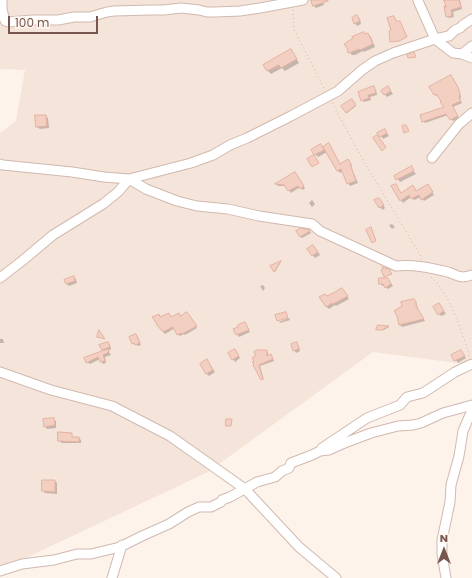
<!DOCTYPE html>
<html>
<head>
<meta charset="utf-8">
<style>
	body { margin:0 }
	#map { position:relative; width:472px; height:578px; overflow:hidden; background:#fdf3eb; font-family:Poppins,sans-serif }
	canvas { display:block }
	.north { position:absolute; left:424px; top:530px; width:40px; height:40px; -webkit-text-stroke:3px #fff8f2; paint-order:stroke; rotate:0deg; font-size:11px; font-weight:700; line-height:16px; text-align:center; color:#79564d }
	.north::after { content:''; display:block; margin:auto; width:14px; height:18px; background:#79564d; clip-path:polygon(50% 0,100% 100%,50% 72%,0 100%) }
	.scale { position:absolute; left:8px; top:16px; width:90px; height:18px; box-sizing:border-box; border:2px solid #79564d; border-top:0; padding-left:5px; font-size:12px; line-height:14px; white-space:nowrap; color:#79564d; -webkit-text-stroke:3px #fff8f2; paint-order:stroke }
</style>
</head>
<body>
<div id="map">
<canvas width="472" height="578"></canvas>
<div class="north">N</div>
<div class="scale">100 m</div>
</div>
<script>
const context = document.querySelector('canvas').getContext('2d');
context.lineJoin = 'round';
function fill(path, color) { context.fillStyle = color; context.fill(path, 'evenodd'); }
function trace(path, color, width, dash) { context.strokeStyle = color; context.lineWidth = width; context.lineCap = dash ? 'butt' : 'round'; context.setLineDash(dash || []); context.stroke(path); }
const residential = new Path2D(`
	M0,0H472V365L373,352L208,472L30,556L0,573V133L16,121L25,70L0,69Z`);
const shadow = new Path2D(`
	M311,0H323L324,5L316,8L314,6Z
	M446,0H460L462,9L453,12L454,17L449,18L447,16Z
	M357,17L360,19L361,24L357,26L355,23Z
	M364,33L366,35L368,34L371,37L375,47L364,52L363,51L355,55H352L349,52Z
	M291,50L294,54L299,63L285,71L282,68L271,74L268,71L264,65Z
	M451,76L460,92H459L461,96L460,100L462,103L453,107L459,118L453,121L448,115L425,123L423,121L446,108L443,101L438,95L436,96L435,94Z
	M388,87L393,94L387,97L382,91Z
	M373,88L376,90L377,95L370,97L371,100L364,102L362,100Z
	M352,100L356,106L347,113L343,107Z
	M45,116L48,118L49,128L40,129L37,127Z
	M385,130L389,136L383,139L379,133Z
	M329,145L331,147L340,165L348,160L350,162L352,166L351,167L358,183L350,186L348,183L343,171L340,173L338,171L327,152L318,157L312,151L321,146L324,148Z
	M411,168L416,174L400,182L396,177Z
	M294,173L305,188L303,190L300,187L291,193L286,186H278L277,184Z
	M396,185L401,194L413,186L417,191L429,187L434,195L424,201L421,197L414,200L411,197L403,203L393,186Z
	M312,200L315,204L312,207L309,203Z
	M381,201L385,208L383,210L380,207Z
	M392,224L395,227L392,229L389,225Z
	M301,229L310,231L311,233L302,238L300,236Z
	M316,249L320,255L315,258L309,250Z
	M281,262L275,272L272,267Z
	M73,277L76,279L77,283L69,286L67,284L66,280Z
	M388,279L393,286L388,289L385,286H383L380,284Z
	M263,285L265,288L263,291L260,286Z
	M344,292L349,299L336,306L335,305L329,309L326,306L327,297Z
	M416,302L418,309L425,321L402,327L400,325L398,316Z
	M439,304L446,314L441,316L439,314Z
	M187,313L197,328L185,335L184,334L180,336L175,328L165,334L157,325L159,316L161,318L169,314L172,318L179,315L181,316Z
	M289,318L290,320L280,323L279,322Z
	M245,323L250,332L239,337L234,329Z
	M378,326L389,327L384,330H377Z
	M136,336L138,337L141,345L138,346L137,345H135L133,343Z
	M0,339H3L4,343H0Z
	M108,343L110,345L111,349L108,351L111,355L105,357L106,363L103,364L100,359L90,364L87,362L104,352L101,346Z
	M296,344L299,346L300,351L296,353L294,350Z
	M266,351L268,352V357L271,356L274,361L260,366L264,380L254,365L258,356Z
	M461,351L466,358L458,363L453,356Z
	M237,353L240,358L235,362L233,359Z
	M207,360L215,372L209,376L207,374Z
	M53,419L56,421V428L47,429L45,426Z
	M71,434L73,438H79L81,440V443H62L59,441Z
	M55,481L57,483V494L45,493L43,491Z`);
const building = new Path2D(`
	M311,0H328V1L313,6Z
	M444,0H459L461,7L451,10L452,16L446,17L444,6L446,7Z
	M357,15L360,21L354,24L352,18Z
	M394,16L396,21H400L407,37L399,41L390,42L389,31L391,30L387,18Z
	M364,32L365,34L368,33L373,44L360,50L359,49L352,52L348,53L347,48L344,44L353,38L352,37Z
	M291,49L297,59L281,68L279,65L267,71L263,65Z
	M414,52L416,57L408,58L407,55Z
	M451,75L459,89L458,90L460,93L459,98L461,101L452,105L458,116L450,120L446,114L422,122L420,115L444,107L440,102L441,101L436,94L434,95L429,87Z
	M374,86L376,93L368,95L369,98L361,101L358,92Z
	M388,86L391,91L384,95L381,91Z
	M352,99L356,105L346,113L341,106Z
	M35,115H46L47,126L36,127Z
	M406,125L409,131L404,133L402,126Z
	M385,129L387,133L380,137L377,133Z
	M377,135L386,147L382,151L373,138Z
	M329,143L340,164L348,159L351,164H350L356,181L347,184L341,169L337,171L323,147Z
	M321,144L324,150L314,155L311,150Z
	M314,155L319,163L312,167L307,159Z
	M412,166L414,171L396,180L394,176Z
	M295,172L304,186L300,189L298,186L288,191L284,185L275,184Z
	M396,184L401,193L413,185L416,191L428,184L433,192L421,200L419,195L411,199L409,195L400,201L391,186Z
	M379,198L384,205L379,208L374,200Z
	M371,227L376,241L372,243L366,230Z
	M301,228L309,230L310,231L300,237L296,231Z
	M313,245L318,252L312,256L307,249Z
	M281,261L274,272L270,266Z
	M382,267L389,269L392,274L384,277L381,270L383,269Z
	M74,276L75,281L66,284L64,280Z
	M379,278H388L391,284L385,288L383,284H379Z
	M342,288L348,296L333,304L332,303L326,307L319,297L325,294L327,296L335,292Z
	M414,299L416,302V306L424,319L399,325L397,316L394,311L402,306L401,302Z
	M439,303L444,311L438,315L433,307Z
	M187,312L197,326L182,334L181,333L177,335L173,327L163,332L156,324H157L152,317L159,314L160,317L169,313L171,317L179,313L180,316Z
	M286,312L288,318L277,321L275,315Z
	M245,322L249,330L236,335L233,329L238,327V325Z
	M378,325L389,326L382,330H376Z
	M99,330L105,339L97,337Z
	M136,334L140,343L135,345L134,343L132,344L129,337Z
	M108,342L110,347L102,350L99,345Z
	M297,342L299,349L293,351L291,344Z
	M108,349L109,352L103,355L105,361L100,362L98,357L86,363L84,358Z
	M235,349L239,356L232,360L228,353Z
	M257,350H267V356L271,354L273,359L259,365L263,379L261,380L253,365L254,364L252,362L254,361L252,358L256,355L254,352Z
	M461,350L465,356L454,361L451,355Z
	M207,359L213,370L206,374L200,364Z
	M54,418L55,425L44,427L43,419Z
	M226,419H232L231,426H226Z
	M58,432L72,433V437H79V442L58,441Z
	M42,480H55V492L42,491Z`);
const path = new Path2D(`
	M293,10L294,29L325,90
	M332,103L363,160L422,258L421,260
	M431,277C452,297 459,327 469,353V357`);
const minor = new Path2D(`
	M2,0V9L5,21L8,22L33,20H58L74,17H90L107,12L114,11L151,10H164L181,8L199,10L207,12H215L240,11L260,8L303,0
	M418,0L419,3L435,39L449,36L455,30L460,28L463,25L472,19
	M462,54L472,46
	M432,158L459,124L472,113
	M0,164L3,165L72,172L104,177L129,179L146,189L177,201L197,206L228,209L259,216L312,224L320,231L396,266C413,264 431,268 448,272C459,276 460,279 472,275
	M0,278L22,261L53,235L103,204L118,192L129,179L191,163L213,155L230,145L247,138L291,116L338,91L362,70L375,61L393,53L435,39L453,53L462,54L472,58
	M0,372L51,390L112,406L170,436L245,489L299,547L336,578
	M322,448L367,418L400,405L407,397L423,393L455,372L472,364
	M0,571L22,564L54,560L77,554H91L120,547L142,536L169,524L188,512L199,507H211L221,502L222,500L230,497L257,482L275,477L282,471L289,468L291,463L312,455L320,451L329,450L347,442L371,433L398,426L413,425L421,423L443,413L472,405
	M112,578L122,545
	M446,578L442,554V540L450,502L451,485L459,456L463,431L472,410`);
fill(residential, '#f5e4d9');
fill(shadow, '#0003');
fill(building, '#f3cfc2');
trace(building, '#e5b2a2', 1);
trace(minor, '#d0b9af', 11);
trace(path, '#d8b1a4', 1, [1, 3]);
trace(minor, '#fff', 9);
</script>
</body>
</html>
